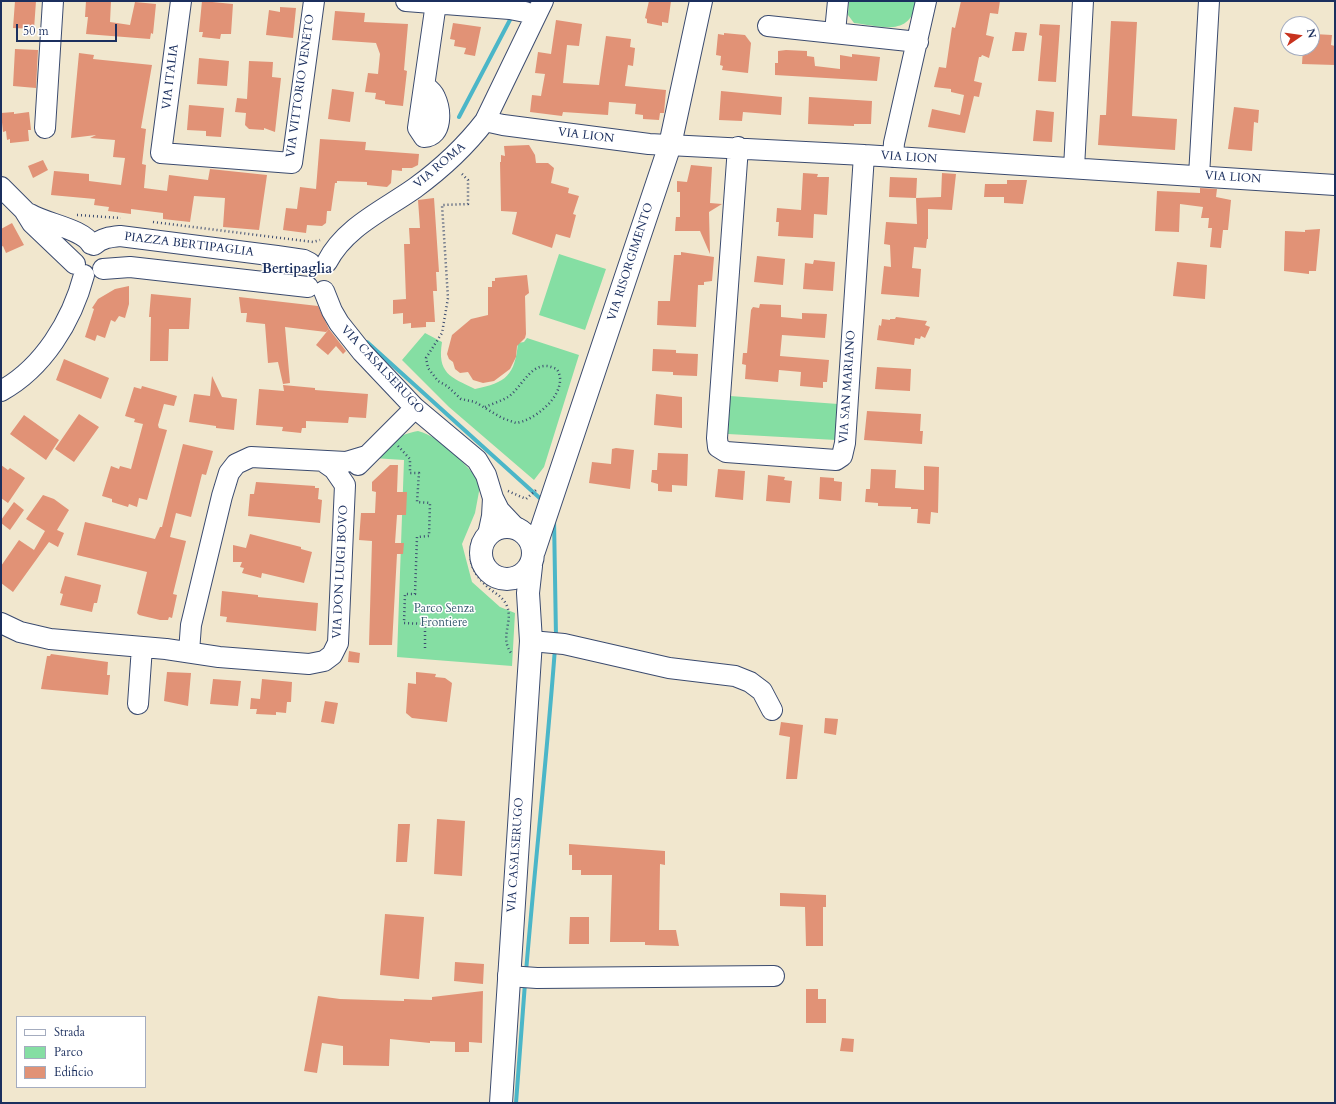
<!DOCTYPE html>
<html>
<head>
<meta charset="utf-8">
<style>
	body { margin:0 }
	#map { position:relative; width:1336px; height:1104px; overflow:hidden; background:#f1e7ce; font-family:Cardo,serif }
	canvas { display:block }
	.frame { position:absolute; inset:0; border:2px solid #1b2f5e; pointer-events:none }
	.legend { position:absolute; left:16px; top:1016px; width:130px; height:72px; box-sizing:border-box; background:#fff; border:1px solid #a4acbf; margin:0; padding:5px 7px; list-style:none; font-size:12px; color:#1b2f5e }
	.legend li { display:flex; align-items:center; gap:8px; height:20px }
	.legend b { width:20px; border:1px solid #a4acbf }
	.north { position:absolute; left:1280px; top:16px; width:40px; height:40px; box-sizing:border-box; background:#fff; border:1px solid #a4acbf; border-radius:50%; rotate:77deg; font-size:11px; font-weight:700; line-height:16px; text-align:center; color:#1b2f5e }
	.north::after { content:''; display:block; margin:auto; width:14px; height:18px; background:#c8321e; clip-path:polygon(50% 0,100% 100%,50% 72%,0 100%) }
	.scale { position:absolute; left:16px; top:24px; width:101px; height:18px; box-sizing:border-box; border:2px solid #1b2f5e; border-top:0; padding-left:5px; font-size:12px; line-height:14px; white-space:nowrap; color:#1b2f5e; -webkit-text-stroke:3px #fff; paint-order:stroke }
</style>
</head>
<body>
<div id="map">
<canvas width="1336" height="1104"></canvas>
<div class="frame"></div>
<ul class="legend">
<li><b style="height:5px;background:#fff"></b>Strada</li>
<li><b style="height:11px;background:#85dea3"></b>Parco</li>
<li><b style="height:11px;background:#e19276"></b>Edificio</li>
</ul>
<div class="north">N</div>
<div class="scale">50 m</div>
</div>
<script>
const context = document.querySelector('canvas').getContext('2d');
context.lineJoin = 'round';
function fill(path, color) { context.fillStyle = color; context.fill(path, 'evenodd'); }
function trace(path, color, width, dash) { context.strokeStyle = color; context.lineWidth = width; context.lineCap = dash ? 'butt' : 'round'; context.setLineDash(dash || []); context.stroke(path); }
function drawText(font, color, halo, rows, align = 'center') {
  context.font = font + ' Cardo,serif'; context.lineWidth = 3; context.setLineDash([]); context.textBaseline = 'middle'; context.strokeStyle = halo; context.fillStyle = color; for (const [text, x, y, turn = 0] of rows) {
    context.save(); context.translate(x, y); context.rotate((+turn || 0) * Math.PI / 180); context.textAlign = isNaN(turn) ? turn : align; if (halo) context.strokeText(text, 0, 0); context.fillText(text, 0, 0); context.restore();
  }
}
const green = new Path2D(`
	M849,1H917C910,38 881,26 854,23L848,15Z
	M559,254L606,269L585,330L539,315Z
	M425,333L442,342C437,373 450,377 475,389C506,383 515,375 518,343L524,342L527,338L579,355L544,467L534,480L449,407L402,360Z
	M730,396L838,404L836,440L728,434Z
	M418,431C444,438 462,463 481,481L475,513L462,544L472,582L500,607L515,613L512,666L397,657L404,460L373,458C390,443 396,435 418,431Z`);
const stream = new Path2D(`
	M459,117L512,16
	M367,342L543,501
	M554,518L556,637
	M526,972C535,864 547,756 555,648
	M516,1103L525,983`);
const building = new Path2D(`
	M15,1H36L34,29L13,28Z
	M86,1H111L110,22L130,25L135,2L156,4L153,34L151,33L150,39L86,34L88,17H85Z
	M202,1L233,4L231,34H221L220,39L202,37L203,32H199Z
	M649,1H671L668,23L662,22V26L647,23V19L645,18Z
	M961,1H1000L998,14L990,13L986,35L994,37L989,58L982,55L981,57H979L974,81L982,83L979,97L974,96L965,133L928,127L932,109L960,115L964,95L951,92V89L934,87L939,67L946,68L952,27L955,28Z
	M280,7L296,8L293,38L266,35L269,10L280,12Z
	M335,11L365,13L364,22L408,24L404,70L407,71L403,106L385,104V101L375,99L376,93L365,92L368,73L378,74L380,54L376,43L332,40Z
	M556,20L582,24L579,46L567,45L563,83L599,85L606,36L631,39L630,47L635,48L633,66L628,65L625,86L666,90L664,113H660L659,120L643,119V115L635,114L636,104L609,102L608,115L563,112L562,116L530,112L532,95L541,96L545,74L535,73L538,52L551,54Z
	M1111,21L1137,22L1132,116L1177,119L1175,150L1098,145L1100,115H1106Z
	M453,23L481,27L475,56L464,54L466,48L454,46L455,40L450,39Z
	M1040,24L1060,25L1056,82L1038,81L1042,36L1039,35Z
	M1015,32L1027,33L1024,51H1012Z
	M724,33L745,35L751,43L748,73L722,70L723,66L720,65L721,56L716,55L718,34L724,35Z
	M1314,34L1332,35L1331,45L1335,46V65L1302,64L1303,48H1312Z
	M15,49L38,50L36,88L13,86Z
	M786,50L807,51V56L814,57L815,66L840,69V55L852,57V54L880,57L877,81L775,75V63H778V51Z
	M79,53L94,55L93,59L152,65L141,128L146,129L142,164L146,165L144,188L167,191L169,175L208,180L210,169L267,175L259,230L223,227L225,198L194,196L190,222L163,219V213L131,209V214L108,211L109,207L94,205L95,199L51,195L54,171L89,174V181L121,185L125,158L113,157L115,140L90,138L96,135L71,138Z
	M199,58L229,61L227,86L197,84Z
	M249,61L273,62L272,77L281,78L275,132L264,128V130L249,129L245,125L246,113L235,112L237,98L247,99Z
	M332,89L354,92L350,122L328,119Z
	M721,91L782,97L781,115L743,112L742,121L719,120Z
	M809,97L872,101L871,124H854V126L808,124Z
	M189,105L224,108L221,137L206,136V131L187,130Z
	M1234,107L1259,110L1258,123L1254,122L1252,151L1228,149Z
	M1036,110L1054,112L1052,142L1033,141Z
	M14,112V114L29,112L31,130H28L29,141L10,143V139L7,140L6,131L3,132L1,113Z
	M320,139L366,142L365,150L419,154L418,165L412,168H402V171L392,170L391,183L387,187L367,185V182L337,181V183H335L331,211H327L326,223L322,226L307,225L306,233L283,230L286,208L297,209L300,187L316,189Z
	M529,145L535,155L536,163H548L554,168L551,183L569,188L568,193L579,196L573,214L576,215L570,238L556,234L552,248L512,234L517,212L501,211L500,162H501V155L505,156L504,146Z
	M43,160L48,170L33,178L28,166Z
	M691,165L712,167L710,203L722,204L709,212L710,254L700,231H675L676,217H680V192H677V181L687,182Z
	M803,173L818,174L817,177H829L827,215L814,214L813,238L778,236L779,222H776L777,208L801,210Z
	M942,173L956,174L952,210L928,209V239H927L926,248L914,247L912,268L921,269L919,297L881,294L884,266L891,267L890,245L884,244L886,222L917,224L916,198L941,197Z
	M890,177L917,178L916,198L889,197Z
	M1007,180H1027L1023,204L1004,203V197H984L985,184H1007Z
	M1200,188L1217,189L1216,197L1231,200L1228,230H1223L1221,248L1210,247L1212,228H1208L1209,218H1201L1203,207L1180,204L1179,232L1155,231L1157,191L1200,193Z
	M434,198L439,272H436L437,291H433L435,322H426V327L411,328V323L403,324V313L393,314V300L406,299L404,244H410L409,228H420L418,200Z
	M12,223L24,245L6,253L3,246L1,247V229Z
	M1320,229L1316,271H1309V274L1284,271L1285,231L1305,232V230Z
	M681,252L714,257L712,281L704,282V285H698L696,327L657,325L658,301H670L674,255H681Z
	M757,256L785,259L783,285L754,282Z
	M814,260L835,262L833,291L803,289L805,263L813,264Z
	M1177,262L1207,265L1205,299L1173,296Z
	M527,275L529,293L525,296L526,334L525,338L517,346L516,357L510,369L494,381L483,383L473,380L468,372L460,373L455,369L453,362L449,359L447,354L452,335L471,319L488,315V287H492V281H495V278Z
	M129,286V304L125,318L119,316L115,322L111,320L105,338L97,335L95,341L85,337L94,309L92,308L98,299L115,289Z
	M151,294L191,298L189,329H169L168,361H150L151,317H149Z
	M239,297L318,306L329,329L326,332L285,327L290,383L283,384L278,362L268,363L265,324L246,322L247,313H241Z
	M760,304L781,305V317L802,319V313L827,314L825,338L782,335L780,356L829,360L827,382H823V388L800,386L801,372L779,370L778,382L745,379L746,365L742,364L743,353H747L751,310L753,307L759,308Z
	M896,317L927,321L925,325L930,327L925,338L921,336L920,339L915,338L914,345L877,340L879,325L881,326L882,319L890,320V319H895Z
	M329,329L346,351L343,354L336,346L328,355L316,345Z
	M653,349L676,350V353L698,354L697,376L673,375V372L652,371Z
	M64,359L109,378L101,399L56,380Z
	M877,367L911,369L910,391L875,389Z
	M212,376L222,397L237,399L234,430L216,428V426L189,422L194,394L210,396Z
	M283,385L315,388V390L368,394L366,418L349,417L348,423L306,421V428H302L301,433L282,431L283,427L256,425L259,389L284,391Z
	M142,386L177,396L174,406L164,404L158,425L159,428L167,430L147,500L139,498L137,507L129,504L128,507L112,502V499L102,496L111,466L119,469L120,466L131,469L143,424L134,422L135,419L125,416L134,387L141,389Z
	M656,394L682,397V428L654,425Z
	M867,411L921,414L920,431H923L922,444L864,440Z
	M79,414L99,427L74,462L55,449Z
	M24,415L59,440L46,460L10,434Z
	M183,444L213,451L206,475L202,474L191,517L176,513L170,537L186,541L173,594L177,595L172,618L169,617L168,620H160L139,615L137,613L147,572L77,555L85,522L155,539L160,527H162Z
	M616,448L634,450L630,489L589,483L592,462L611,464L612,449Z
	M658,453L688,454L687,486L672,485V492L658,491V484L651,482L652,470H657Z
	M1,465L8,470L10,468L25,478L8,503L1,498Z
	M390,465H398L397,492H407L406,515H397L395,543H404L403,554H397L392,645H369L372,541L359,540L361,513H375L376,492L372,491V482Z
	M924,466L939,467L938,513L931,512L930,524L917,523L918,509H911V507L878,506V503L865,502L866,489H870L871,469L896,470L895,488L924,490Z
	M718,469L745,471L743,500L715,497Z
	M768,475L785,477L784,480L792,481L790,503L766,501Z
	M820,477L834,478V481L842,482L841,501L819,499Z
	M256,482L315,486V488H319L318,499L322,500L320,523L248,516L250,494H254Z
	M43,495L54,499L69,510L57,530L64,533L58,547L49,542L13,592L1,583V566L19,540L34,550L45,531L26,519Z
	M14,502L24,510L10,530L1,523V520Z
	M250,534L301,547V549L312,552L304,583L262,573L261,578L242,573L244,568L240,567L242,562H233V545L246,548Z
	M65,576L101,585L97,603H94L92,612L60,605L63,594L60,593Z
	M222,591L258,595V597L318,603L316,631L226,622L227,617L220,616Z
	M349,651L360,653L359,663L348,662Z
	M51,654L108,662L107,675H110L108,695L41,689L47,656H50Z
	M167,672L191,673L188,706L164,701Z
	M416,672L436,674L435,677L445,678L452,683L447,722L412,718L406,713L408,683L416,684Z
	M213,679L241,681L238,706L210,704Z
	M262,679L292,682L291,702H287L286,713L276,712V715L256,714L257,709H250L251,698L260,699Z
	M325,701L338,703L334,724L321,722Z
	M825,718L838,719L836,735L824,733Z
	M781,722L803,725L797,779H786L790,737L779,735Z
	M437,819L465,821L462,876L434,874Z
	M398,824H410L407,862H396Z
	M569,844L665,851V865L660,864L659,930H676L679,946L645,945V942H610L612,875H581V870H572V855H569Z
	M780,893L826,895V907H823V946H806L805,907L780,906Z
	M385,914L424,917L419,979L380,975Z
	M570,917H589V944H569Z
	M455,962L484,964L483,984L454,981Z
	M806,989H818V999H826V1023H806Z
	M483,991L482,1043L469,1042V1052H455V1042L430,1041V1043L390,1039L389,1066L343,1065V1046L322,1043L317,1073L304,1071L318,996L340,999L404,1001V999L432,1000V997Z
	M842,1038L854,1039L853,1052L840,1051Z`);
const path = new Path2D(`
	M462,174L468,180V204L442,205L448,298L442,333L426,358L428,368L438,381L447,386L461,399L475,402L502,418L516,423C535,420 562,398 560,377C559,373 558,369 554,368C532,358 522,388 508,397C501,401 492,404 485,407
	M77,215L121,218
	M153,222L313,242L320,240
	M398,446L410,459V473H419L417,502L430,503L429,536L417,537L415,594H405L404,623L425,624V649
	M508,491L526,499L536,490
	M473,539C466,561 474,576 491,590C497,594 503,598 506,604C515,621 498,637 512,654`);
const minor = new Path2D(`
	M181,1L161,153L292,163L314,1
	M406,1L510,9L525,12L535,16
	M768,26L918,42
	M835,32L838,1
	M425,86C429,89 433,92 435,97C441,110 443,136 424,137L418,128L436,3
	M485,121L503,125L649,144L864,155L1335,185
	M45,128L53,1
	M738,147L717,438L718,447L726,452L836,460L842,456L845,443L864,155
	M893,157L894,143L926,1
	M1074,168L1083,1
	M1199,176L1209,1
	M1,187L24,210L32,223L75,264
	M30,214C47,224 83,229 91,244
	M94,245C102,238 110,237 120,236L277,256L304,260L310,263
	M327,262C345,227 384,210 415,188C441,169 465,147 485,121L543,1
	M103,269L130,267L308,287
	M324,291L332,311L339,323L362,352L415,408L477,460L486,475L493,498L499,510L516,528
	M1,391C43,368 72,321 84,275
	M358,465L415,408
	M488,535L492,516L493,498
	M1,623L20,632L50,639L166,649L219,657L309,664L324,661L332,655L338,643L345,485L334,469L324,462
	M531,641L564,644L669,668L735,676L750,682L762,691L772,710
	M189,652L191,625L222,496L229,473L236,464L251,457L346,462L366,456
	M138,704L142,647
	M508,976L537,978L774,976`);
const major = new Path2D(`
	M481 553a26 26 0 1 1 52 0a26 26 0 1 1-52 0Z
	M534,551L670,145L701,1
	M501,1103L531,641L528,593L531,566`);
const streetNames = [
	["VIA ITALIA",171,77,-83],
	["VIA VITTORIO VENETO",301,86,-82],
	["VIA LION",586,136,7],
	["VIA LION",909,158,4],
	["VIA ROMA",440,166,-40],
	["VIA LION",1233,178,4],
	["PIAZZA BERTIPAGLIA",189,245,7],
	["VIA RISORGIMENTO",631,262,-72],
	["VIA CASALSERUGO",382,370,47],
	["VIA SAN MARIANO",848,387,-86],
	["VIA DON LUIGI BOVO",341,572,-87],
	["VIA CASALSERUGO",516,855,-86]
];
const parkNames = [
	["Parco Senza",444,609],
	["Frontiere",444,623]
];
const quarterNames = [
	["Bertipaglia",297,270]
];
fill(green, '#85dea3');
trace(stream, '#4bb6c8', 4);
fill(building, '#e19276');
trace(minor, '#3b4b6f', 22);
trace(major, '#3b4b6f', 24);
trace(path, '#3b4b6f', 2.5, [1, 3]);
trace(minor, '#fff', 20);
trace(major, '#fff', 22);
drawText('12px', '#1b2f5e', '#fff', streetNames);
drawText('12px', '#365b6f', '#fff', parkNames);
drawText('bold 14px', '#1b2f5e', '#fff', quarterNames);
</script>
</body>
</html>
